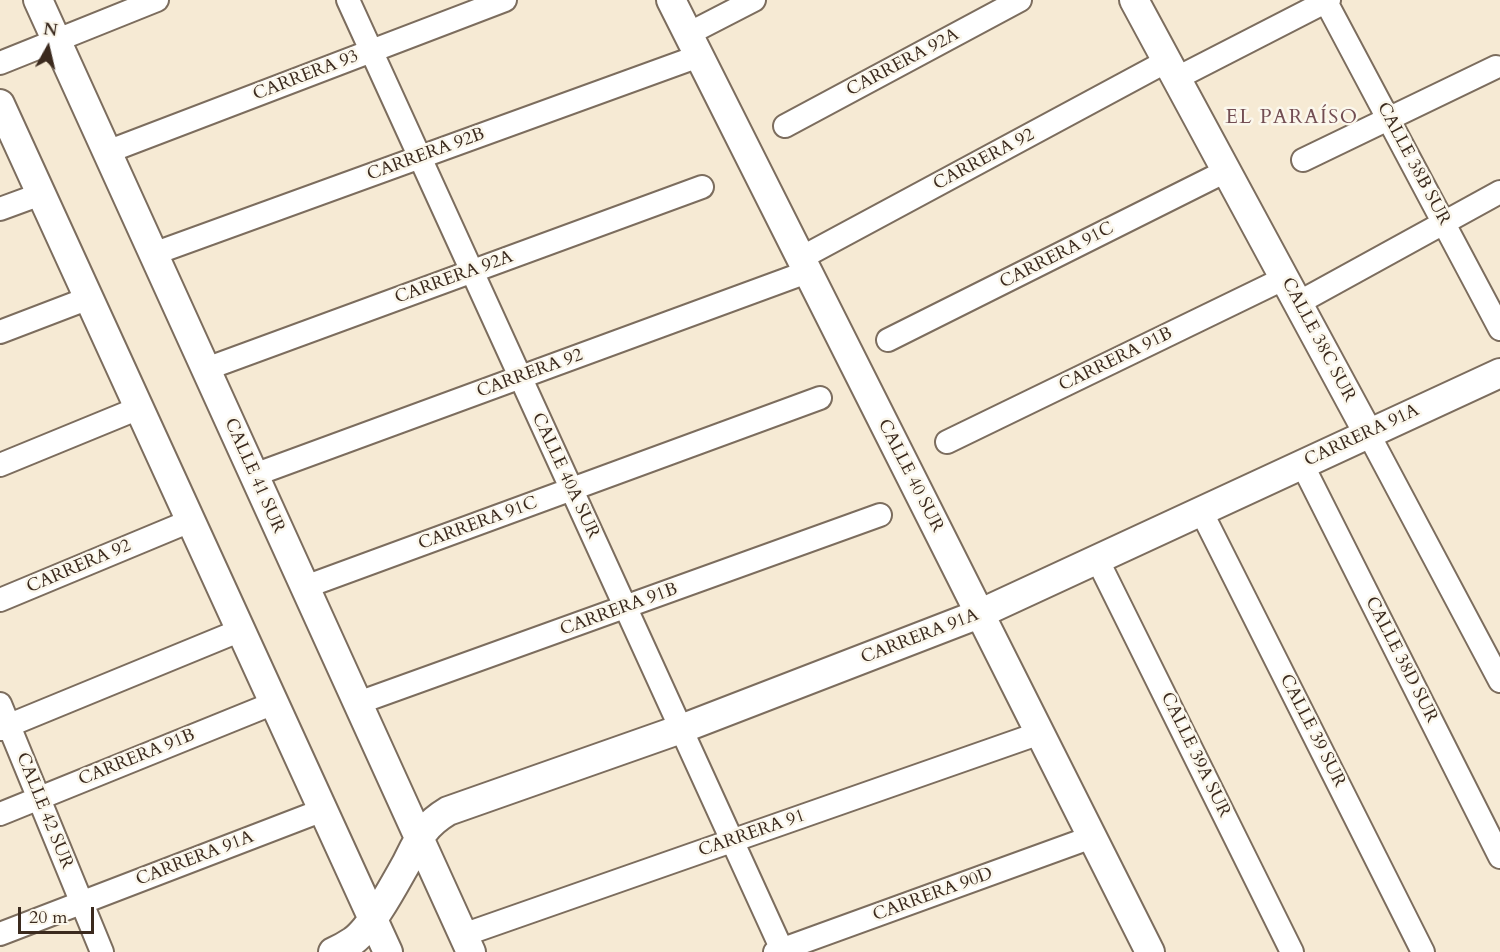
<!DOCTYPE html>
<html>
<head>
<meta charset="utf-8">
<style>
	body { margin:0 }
	#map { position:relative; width:1500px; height:952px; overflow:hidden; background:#f6ead4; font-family:Cardo,serif }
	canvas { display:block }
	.north { position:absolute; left:18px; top:18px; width:60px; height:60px; -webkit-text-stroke:4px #fbf7ec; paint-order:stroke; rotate:8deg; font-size:16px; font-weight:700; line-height:24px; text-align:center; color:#3b2a1e }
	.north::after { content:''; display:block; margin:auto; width:21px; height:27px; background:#3b2a1e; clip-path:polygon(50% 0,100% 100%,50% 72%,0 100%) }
	.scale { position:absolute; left:18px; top:907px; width:76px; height:27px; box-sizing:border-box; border:3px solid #3b2a1e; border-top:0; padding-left:8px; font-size:18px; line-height:21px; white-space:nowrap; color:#3b2a1e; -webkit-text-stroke:4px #fbf7ec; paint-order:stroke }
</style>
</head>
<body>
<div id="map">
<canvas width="1500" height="952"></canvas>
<div class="north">N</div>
<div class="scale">20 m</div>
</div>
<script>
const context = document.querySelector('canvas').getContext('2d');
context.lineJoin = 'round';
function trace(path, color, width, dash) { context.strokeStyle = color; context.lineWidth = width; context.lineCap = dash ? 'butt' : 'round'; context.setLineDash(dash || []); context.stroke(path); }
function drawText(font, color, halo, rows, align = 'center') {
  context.font = font + ' Cardo,serif'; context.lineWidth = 5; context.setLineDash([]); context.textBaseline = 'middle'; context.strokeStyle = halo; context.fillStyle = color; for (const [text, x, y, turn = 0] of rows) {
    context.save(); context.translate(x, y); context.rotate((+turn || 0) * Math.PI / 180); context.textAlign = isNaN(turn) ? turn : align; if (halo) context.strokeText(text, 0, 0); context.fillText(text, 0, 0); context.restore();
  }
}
const minor = new Path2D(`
	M348,0L783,952
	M1325,0L1500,329
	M688,34L754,0
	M0,63L157,0
	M1177,78L1329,0
	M785,126L1020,0
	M107,152L505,0
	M1303,160L1496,67
	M0,209L41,194
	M153,254L699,56
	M801,258L1167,61
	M1298,303L1500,192
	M0,332L89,298
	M888,340L1226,171
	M206,369L702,187
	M1368,433L1500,681
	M947,442L1285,278
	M1302,464L1500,857
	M0,465L139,408
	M254,475L807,272
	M1201,511L1423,952
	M1097,559L1292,952
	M305,587L820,398
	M0,600L190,521
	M358,703L880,515
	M0,704L102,952
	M0,729L241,630
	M0,814L274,703
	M0,934L323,810
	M463,935L1040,733
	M775,952L1092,837`);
const tertiary = new Path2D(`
	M38,0L471,952
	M671,0L1150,952
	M1134,0L1368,433
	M0,104L388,952
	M333,952C340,949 347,945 353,941C372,927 394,885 406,864C418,840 423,826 448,811L681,729L979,614L1500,373`);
const streetNames = [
	["CARRERA 92A",903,63,-28],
	["CARRERA 93",306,76,-21],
	["CARRERA 92B",426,155,-20],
	["CARRERA 92",984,160,-28],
	["CALLE 38B SUR",1413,164,62],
	["CARRERA 91C",1057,256,-27],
	["CARRERA 92A",454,278,-20],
	["CALLE 38C SUR",1318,340,62],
	["CARRERA 91B",1116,360,-26],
	["CARRERA 92",530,374,-20],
	["CARRERA 91A",1362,436,-25],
	["CALLE 41 SUR",254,476,66],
	["CALLE 40A SUR",565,476,65],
	["CALLE 40 SUR",910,476,63],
	["CARRERA 91C",478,524,-20],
	["CARRERA 92",79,567,-23],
	["CARRERA 91B",619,610,-20],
	["CARRERA 91A",920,637,-21],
	["CALLE 38D SUR",1401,660,63],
	["CALLE 39 SUR",1312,731,63],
	["CALLE 39A SUR",1195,755,64],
	["CARRERA 91B",137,758,-22],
	["CALLE 42 SUR",44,811,68],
	["CARRERA 91",752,834,-19],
	["CARRERA 91A",195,859,-21],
	["CARRERA 90D",933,895,-20]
];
const neighbourhoodNames = [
	["EL PARAÍSO",1292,118]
];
trace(minor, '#7c6d5e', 26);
trace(tertiary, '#7c6d5e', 32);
trace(minor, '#fff', 22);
trace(tertiary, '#fff', 28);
drawText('18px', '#3b2a1e', '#fbf7ec', streetNames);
context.letterSpacing = '1.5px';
drawText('20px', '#734e53', '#fbf7ec', neighbourhoodNames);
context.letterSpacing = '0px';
</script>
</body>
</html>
